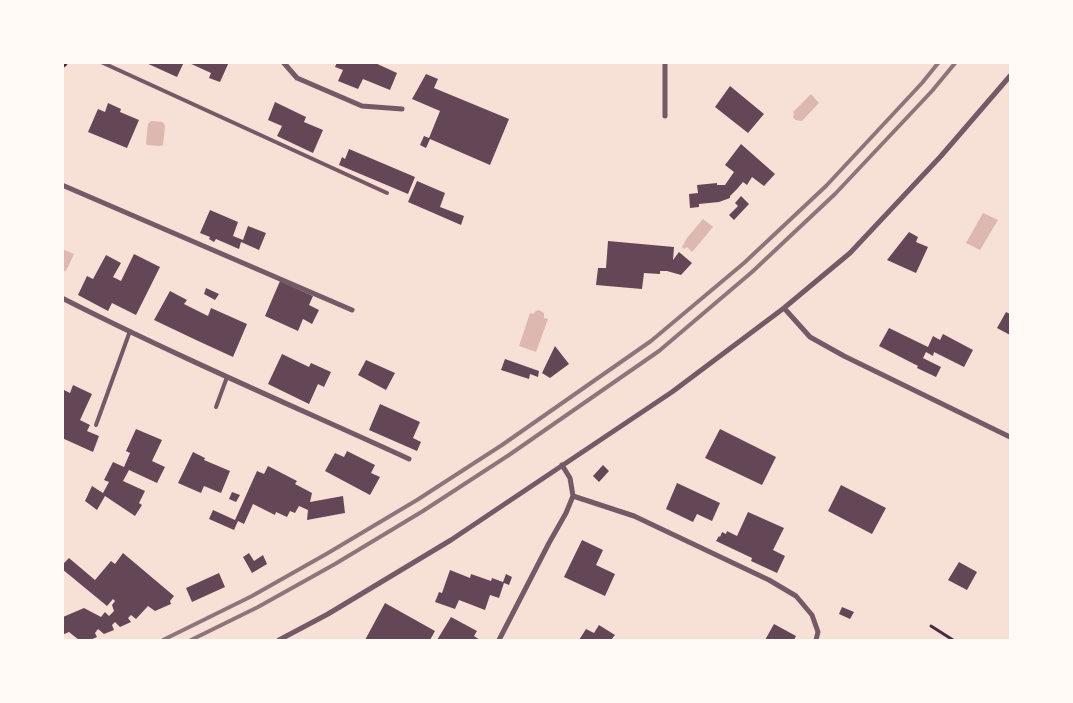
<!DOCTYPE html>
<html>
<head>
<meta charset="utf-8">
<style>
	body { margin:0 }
	#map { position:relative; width:1073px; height:703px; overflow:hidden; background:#f7e1d7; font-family:"Space Grotesk",sans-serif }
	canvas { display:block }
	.frame { position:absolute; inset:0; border:64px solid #fffaf5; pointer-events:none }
</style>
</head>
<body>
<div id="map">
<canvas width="1073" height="703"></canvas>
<div class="frame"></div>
</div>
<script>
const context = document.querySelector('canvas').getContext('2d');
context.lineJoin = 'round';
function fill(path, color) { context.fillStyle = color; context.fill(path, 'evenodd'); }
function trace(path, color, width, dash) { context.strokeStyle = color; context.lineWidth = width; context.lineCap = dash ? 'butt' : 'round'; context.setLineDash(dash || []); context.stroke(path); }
const water = new Path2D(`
	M811,94L819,103L802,121L795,120L793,117L794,114L793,112Z
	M151,121L163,122L165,126L163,145L161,146L147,145L146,143L148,124Z
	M983,213L998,220L980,250L966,243Z
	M703,219L713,227L692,252L687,247L684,249L682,247L687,238Z
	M62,249L74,254L66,271L63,270Z
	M539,310L544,313V318L548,319L536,352L519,346L530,313L533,314L536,311Z`);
const building = new Path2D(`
	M144,62H184L177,77Z
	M187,62H229L220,82L209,78L211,73Z
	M337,62H373L397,73L390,90L363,79L358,89L338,81L343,70L335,67Z
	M426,74L438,79L434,88L509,119L490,165L430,139L426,148L420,145L424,136L429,138L440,111L412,99Z
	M730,86L764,114L748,133L715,107Z
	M275,102L306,117L304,122L323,130L313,153L277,136L282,126L268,120Z
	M108,103L121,109L120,112L139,120L127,148L88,132L98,109L105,112Z
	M741,144L775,174L764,186L752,177L747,185L743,182L737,189L730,196V198L719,202L699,204V207L690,208L689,194L698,193L697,185L717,183V185H725L734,172L725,165Z
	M349,149L415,177L408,194L339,165L342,157L345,159Z
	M417,181L445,193L440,207L464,216L461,225L408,202Z
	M741,196L749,204L734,220L729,215L738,206L735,203Z
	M210,210L238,222L233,236L243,240L248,226L266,233L259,250L241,242L239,249L216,239L214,242L209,239L210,237L200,233Z
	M909,232L918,237L916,242L928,247L916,273L887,260Z
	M608,241L674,247L673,260L679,252L692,263L681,275L667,271H660V274L644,273L642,289L596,285L598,268H606Z
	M134,254L160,267L136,315L112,303L108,311L78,295L87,276L93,279L106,255L121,263L113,277L121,281Z
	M280,281L313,296L309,305L319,310L312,324L303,319L298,331L265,316Z
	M206,288L219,294L215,300L204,294Z
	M170,291L187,300L184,304L208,316L211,308L247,324L233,357L196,340L154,320Z
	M1006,312L1010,314V335L997,328Z
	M889,328L928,347L933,336L940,340L943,334L973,350L964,367L934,352L933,356L926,352L923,358L941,367L936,377L917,368L918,366L879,346Z
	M555,346L569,364L550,378L542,373Z
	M282,354L309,367L311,363L331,372L324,387L318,384L309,404L268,384Z
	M505,359L539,371L538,377L530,374L529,379L501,370Z
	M366,360L395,373L386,390L358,375Z
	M73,385L92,394L80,420L90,425L87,431L99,436L93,452L62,438V389L70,393Z
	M380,404L420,422L413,438L421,442L417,451L369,430Z
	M136,429L162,440L152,461L165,467L157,483L129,470L123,481L145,491L139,503L142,505L135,516L105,496L97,510L85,501L92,486L103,493L109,482L104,480L113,462L124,467L130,453L126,451Z
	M720,429L776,457L762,485L705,458Z
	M347,451L375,465L371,473L380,477L370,495L325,471L335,453L344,457Z
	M193,452L205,458L204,460L230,471L221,493L204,486L201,493L178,483Z
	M603,465L609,471L599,482L593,476Z
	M268,466L297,481L295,484L312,493L310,502L343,496L345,513L307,520L308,510L299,506L295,513L290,511L287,517L276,512L275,515L253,504L244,524L238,521L234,530L209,519L213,510L235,520L257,471L264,474Z
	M677,483L720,503L712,521L697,514L693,522L666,509Z
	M841,485L886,508L872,534L828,511Z
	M232,492L240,495L236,502L229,499Z
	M748,512L784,528L773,550L785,556L777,573L751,561L752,558L716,541L719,536L720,537L722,532L726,534L727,531L737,536Z
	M582,540L603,550L596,565L615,574L605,596L564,577Z
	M123,553L174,596L170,601L171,604L155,611L148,606L136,619L131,615L128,618L131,622L120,627L115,622L112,625L114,630L104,634L98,629L95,633L97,637L90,640H79L69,632L62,635L63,617L84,608L101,617L105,612L109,616L114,611L112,605L115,601L113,599L107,606L62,569V565L69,558L95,580L111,561L115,564Z
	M249,553L254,561L263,555L267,564L252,573L243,557Z
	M959,562L977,572L967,590L948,580Z
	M450,570L470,578L471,574L491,581L492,578L503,582L506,574L512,577L509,585L504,583L499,598L490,595L485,610L459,600L455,609L435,602L439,592L442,593Z
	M219,573L225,587L192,602L186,588Z
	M385,603L435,631L430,640H365Z
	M842,607L854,612L850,619L839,614Z
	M451,617L477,631L474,636L480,640H437Z
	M774,624L796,636L794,640H765Z
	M599,625L615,635L611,640H579L586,629L594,633Z`);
const path = new Path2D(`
	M931,626L953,640`);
const service = new Path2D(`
	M101,62L387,193
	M216,407L227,377
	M96,425L130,331`);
const minor = new Path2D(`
	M283,62L297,78L362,106L402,109
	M665,62V116
	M62,185L352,310
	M62,298C176,356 293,406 409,459
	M784,308L810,337L844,356L1010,437
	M573,496L634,516L769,580L796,596L812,615L818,632L816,640
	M279,640L328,614L451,540L672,392L784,308L850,253L941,156L1010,76
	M499,640L549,543L566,513L573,496L570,478L562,465`);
const secondary = new Path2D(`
	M62,63L63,62`);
const rail = new Path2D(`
	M163,640L252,596L328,553L417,500L502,445L651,341L744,263L826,186L922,83L939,62
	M191,640L258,607L335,564L423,511L509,455L659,351L752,272L835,194L932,91L956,62`);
fill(water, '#dcb8b0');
fill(building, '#644757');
trace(path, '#4a2c40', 3);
trace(service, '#755966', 4);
trace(minor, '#755966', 5);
trace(secondary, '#4a2c40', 10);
trace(rail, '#8f747c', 4);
</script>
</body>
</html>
